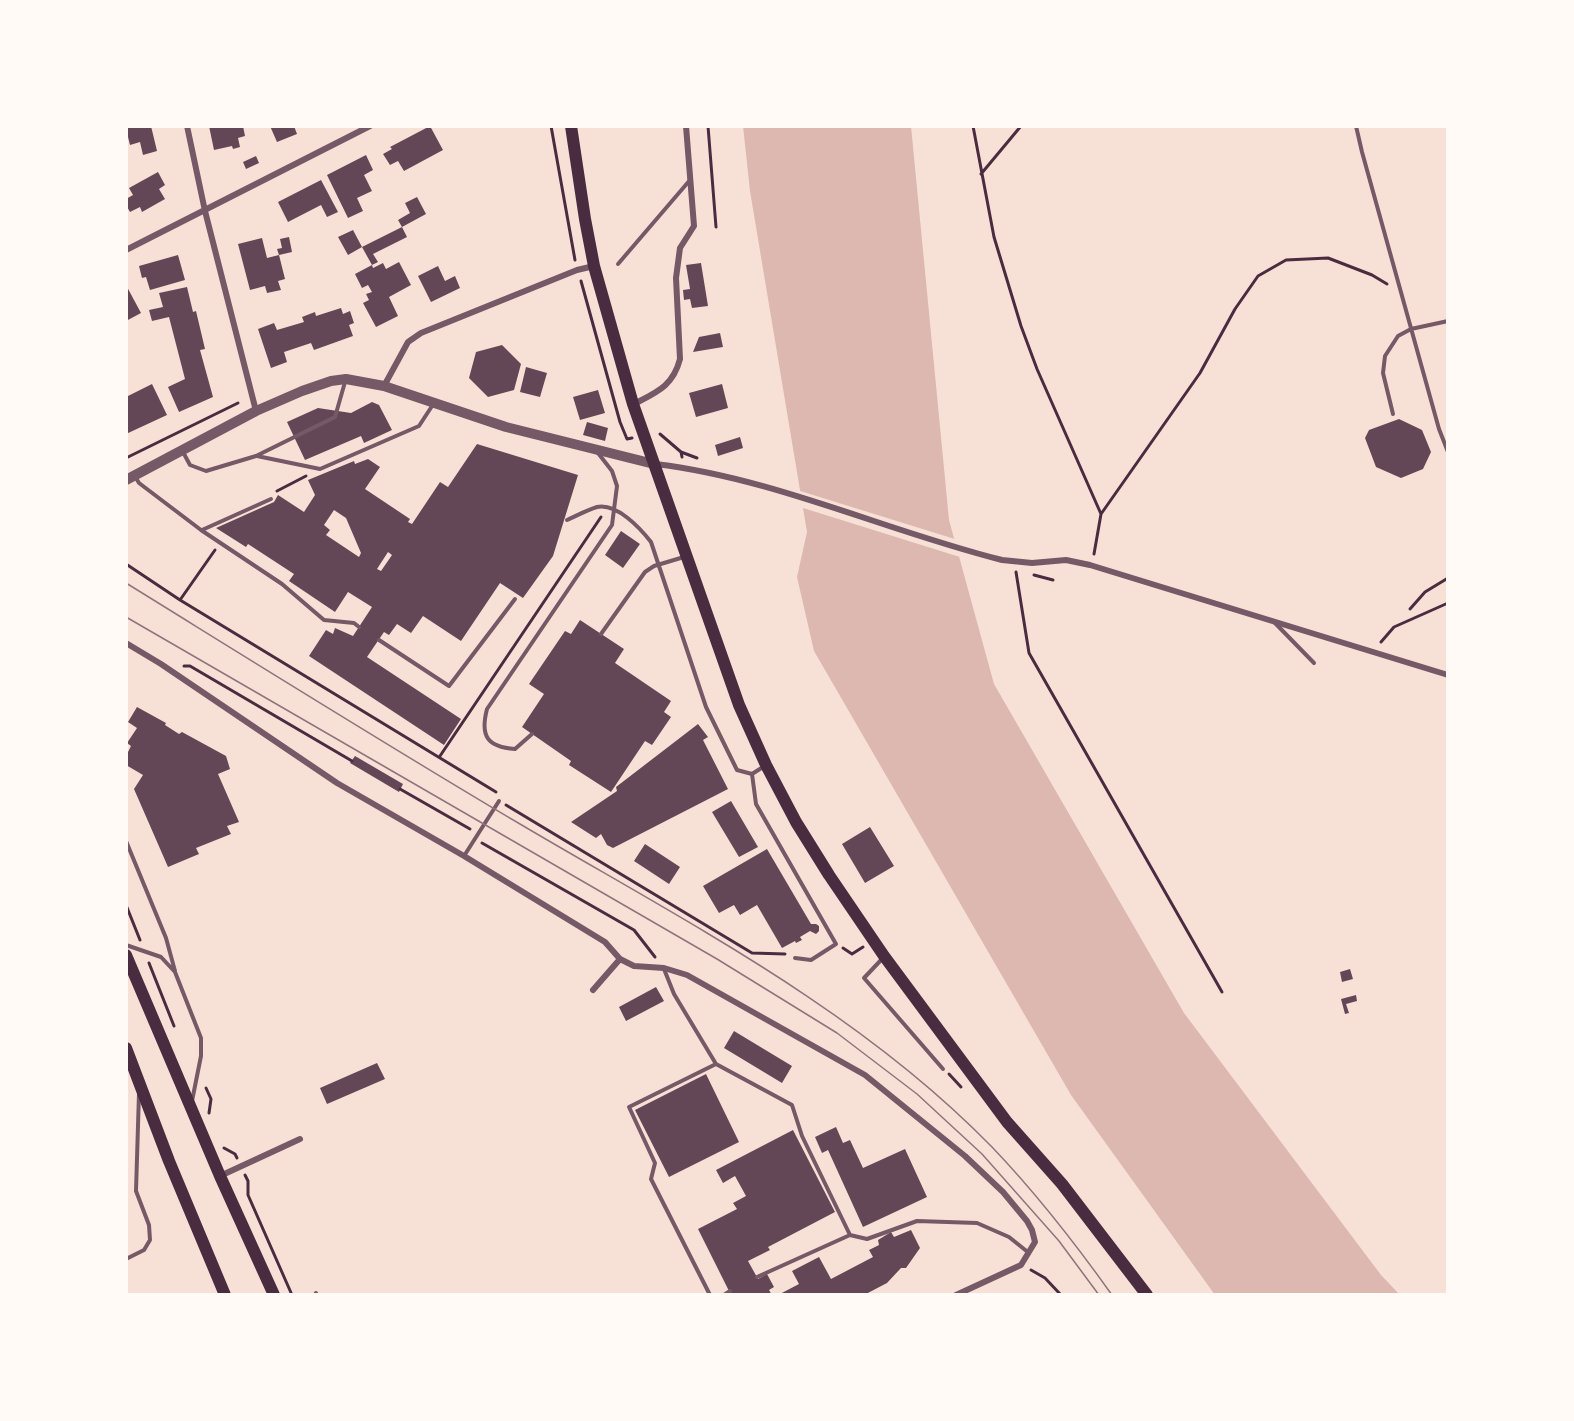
<!DOCTYPE html>
<html>
<head>
<meta charset="utf-8">
<style>
	body { margin:0 }
	#map { position:relative; width:1574px; height:1421px; overflow:hidden; background:#f7e1d7; font-family:"PT Sans Narrow",sans-serif }
	canvas { display:block }
	.frame { position:absolute; inset:0; border:128px solid #fffaf5; pointer-events:none }
</style>
</head>
<body>
<div id="map">
<canvas width="1574" height="1421"></canvas>
<div class="frame"></div>
</div>
<script>
const context = document.querySelector('canvas').getContext('2d');
context.lineJoin = 'round';
function fill(path, color) { context.fillStyle = color; context.fill(path, 'evenodd'); }
function trace(path, color, width, dash) { context.strokeStyle = color; context.lineWidth = width; context.lineCap = dash ? 'butt' : 'round'; context.setLineDash(dash || []); context.stroke(path); }
const water = new Path2D(`
	M743,126H911L949,520L994,684L1184,1013L1381,1275L1400,1295H1215L1071,1095L814,651L797,577L807,532L750,191Z`);
const pier = new Path2D(`
	M797,490L958,540L963,558L800,507Z`);
const building = new Path2D(`
	M126,126H151L157,151L143,155L140,142L130,145L128,137H126Z
	M209,126H243L245,136L238,138L240,147L233,149L232,146L214,150Z
	M270,126H294L297,134L277,142Z
	M430,126L443,150L404,171L398,161L390,165L383,154L392,149L390,147Z
	M366,155L373,170L364,175L372,191L357,198L363,211L348,218L327,175Z
	M256,156L259,163L246,169L243,162Z
	M158,172L165,185L159,189L165,199L142,212L140,207L130,212L126,205V199L133,195L129,188Z
	M321,180L338,212L327,217L321,205L288,222L278,202Z
	M417,197L426,214L402,227L398,220L410,213L405,203Z
	M402,227L407,237L373,254L378,262L372,265L362,247Z
	M353,230L362,247L348,255L338,237Z
	M289,237L292,252L279,255L277,249L282,248L280,239Z
	M262,238L267,258L279,255L285,279L278,281L281,290L267,293L265,286L250,290L238,244Z
	M178,255L185,280L150,290L146,277L142,278L139,266Z
	M399,262L411,285L389,297L398,316L376,327L363,303L369,300L366,294L372,292L368,285L362,288L355,274L372,265L373,268L383,263L386,269Z
	M701,263L708,306L692,308L690,299L684,300L683,290L690,289L686,265Z
	M438,266L445,281L455,276L460,288L431,302L418,276Z
	M126,285L141,313L126,321Z
	M187,287L193,312L196,311L205,349L200,350L213,397L179,412L168,387L185,379L169,317L152,321L149,310L163,307L159,293Z
	M341,308L343,314L350,311L354,323L349,325L353,336L314,350L311,343L284,352L287,362L271,368L258,329L274,323L277,330L304,322L302,317L315,312L316,316Z
	M720,333L723,347L693,352L699,337Z
	M502,345L521,364L514,390L488,397L469,378L476,352Z
	M526,367L547,373L540,397L520,392Z
	M152,384L167,415L126,434V397Z
	M722,384L728,408L696,417L689,393Z
	M598,390L605,413L580,420L573,397Z
	M372,402L379,405L392,430L364,443L361,436L305,460L287,422L318,408L351,413Z
	M1399,419L1422,430L1431,452L1423,469L1401,478L1376,467L1365,438L1369,430Z
	M587,422L608,428L605,441L583,435Z
	M740,437L743,448L718,456L715,445Z
	M477,444L578,475L553,556L523,598L500,583L461,641L423,616L411,633L397,624L389,635L384,632L367,657L461,719L444,745L309,656L326,630L333,634L335,628L353,636L372,607L348,592L335,612L289,581L294,574L248,544L246,547L216,528L274,502L278,495L304,512L315,495L308,480L354,461L355,464L368,459L380,467L365,489L410,519L408,522L412,524L440,482L448,487ZM334,510L346,518L361,553L359,557L326,535L330,530L324,525ZM388,552L392,555L381,571L377,569Z
	M621,531L640,544L623,568L605,555Z
	M580,620L624,649L615,663L671,701L664,712L671,717L652,745L645,741L611,792L569,765L571,761L522,727L544,694L529,684L565,631L571,634Z
	M137,707L166,723L165,725L179,734L182,732L226,756L230,769L218,774L239,822L227,826L231,834L196,848L199,854L168,867L134,789L143,775L126,765V756L131,746L127,743L137,728L128,722Z
	M698,724L708,737L703,740L728,789L613,848L607,845L601,834L596,838L571,822L617,791L616,787Z
	M355,756L403,784L399,792L350,763Z
	M731,801L758,847L739,857L712,812Z
	M870,827L894,866L865,883L842,844Z
	M645,844L680,867L669,884L634,861Z
	M767,849L811,924H816L819,926V931L816,934L810,931L800,937L802,940L796,943L795,941L782,948L757,905L740,915L734,905L719,913L703,886Z
	M1350,969L1353,979L1342,982L1340,972Z
	M656,987L664,1001L626,1021L619,1007Z
	M1356,995L1357,1001L1346,1004L1349,1013L1345,1014L1341,999Z
	M734,1031L792,1066L782,1083L724,1048Z
	M377,1063L385,1079L327,1104L320,1088Z
	M706,1074L739,1142L669,1177L635,1110Z
	M836,1127L843,1143L850,1140L863,1168L905,1149L927,1197L863,1227L828,1150L822,1153L815,1137Z
	M793,1130L835,1212L768,1247L770,1250L748,1261L758,1279L767,1274L774,1287L769,1290L772,1295H731L698,1229L737,1209L733,1203L746,1196L735,1176L723,1183L716,1170Z
	M911,1230L920,1248L906,1268H901L887,1283L864,1295H778L799,1284L792,1271L819,1257L831,1279L873,1257L869,1250L879,1245L878,1240L891,1232L894,1237Z`);
const path = new Path2D(`
	M551,126L575,260
	M708,126L716,227
	M973,126L994,237L1021,326L1037,369L1101,514L1094,554
	M981,174L1021,126
	M581,281L620,422L627,439L632,438
	M660,434L681,452L682,457
	M681,452L697,458
	M126,458L238,403
	M277,491L306,476
	M1101,514L1200,373L1235,309L1258,276L1286,260L1328,258L1372,275L1387,284
	M126,564L180,600L496,792
	M1016,572L1029,653L1222,992
	M1034,575L1053,580
	M180,600L215,550
	M1410,609L1425,592L1448,578
	M1381,642L1394,627L1448,603
	M184,666H190L352,761
	M440,756L601,517
	M400,789L470,829
	M506,805L752,953L785,954
	M482,843L634,930L655,957
	M126,905L140,940
	M843,948L852,954L863,947
	M149,963L174,1026
	M949,1074L961,1087
	M206,1088L211,1099L209,1113
	M224,1148L235,1154L237,1158
	M245,1175L248,1181V1195L292,1295
	M1031,1270L1045,1278L1061,1295`);
const service = new Path2D(`
	M1356,126L1362,152L1439,429L1448,452
	M618,264L690,180
	M1393,414L1383,373L1385,356L1398,336L1411,329L1448,321
	M183,452L190,465L206,471L256,456L335,417L345,382
	M257,456L320,469L419,426L434,403
	M136,478L139,483L201,530L282,584L324,620L354,623L359,627
	M567,520C576,516 587,510 597,507C617,503 640,528 651,542L706,707L737,770L752,774L763,767
	M202,530L271,499
	M1275,623L1314,663
	M601,634L645,572L654,566L684,557
	M379,640L449,686L515,599
	M532,734L515,749C487,747 480,736 487,709L612,525L617,486L612,471L598,453
	M752,774L756,804L836,944L811,960L795,958
	M126,841L166,938L175,971
	M464,856L499,801
	M126,945L161,957L175,972L201,1038V1056L192,1101
	M882,959L864,978L943,1069
	M664,969L674,994L716,1064L792,1105L802,1136L850,1235L757,1277
	M850,1235L867,1239L917,1221L977,1223L1009,1237L1029,1253
	M126,1259L144,1250L150,1240L149,1225L136,1191L139,1093
	M315,1295L316,1293
	M710,1295L651,1179L655,1163L629,1107L716,1064
	M724,1295L730,1291`);
const minor = new Path2D(`
	M187,126L205,211L256,411
	M126,250L370,126
	M384,386L408,342L421,333L577,270L594,266
	M634,404C657,392 673,386 680,359L676,278L680,248L694,226L686,126
	M655,464C774,478 886,531 1002,560L1032,563L1066,560L1090,565L1448,675
	M126,643L161,664L337,783L464,856L605,942L620,959L634,966L664,968L687,975L865,1075L965,1156L1003,1192L1027,1221L1032,1230L1035,1242L1021,1265L956,1295
	M593,990L620,959
	M220,1176L300,1139`);
const tertiary = new Path2D(`
	M126,480L256,411L302,391L331,381L346,379L384,386L506,427L654,464`);
const secondary = new Path2D(`
	M571,126L585,219L594,266L633,404L739,705L766,765L796,822L829,875L884,956L1007,1122L1062,1184L1147,1295`);
const primary = new Path2D(`
	M126,955L220,1176L274,1295
	M126,1048L169,1161L225,1295`);
const tram = new Path2D(`
	M126,583C257,664 388,746 520,824C684,921 858,1009 992,1147C1036,1193 1075,1243 1112,1295
	M126,617L717,959L837,1033L917,1094L982,1154L1059,1241L1099,1295`);
fill(water, '#dcb8b0');
fill(pier, '#f7e1d7');
fill(building, '#644757');
trace(path, '#4a2c40', 3);
trace(service, '#755966', 4);
trace(minor, '#755966', 6);
trace(tertiary, '#755966', 10);
trace(secondary, '#4a2c40', 12);
trace(primary, '#4a2c40', 12);
trace(tram, '#8f747c', 1.5);
</script>
</body>
</html>
